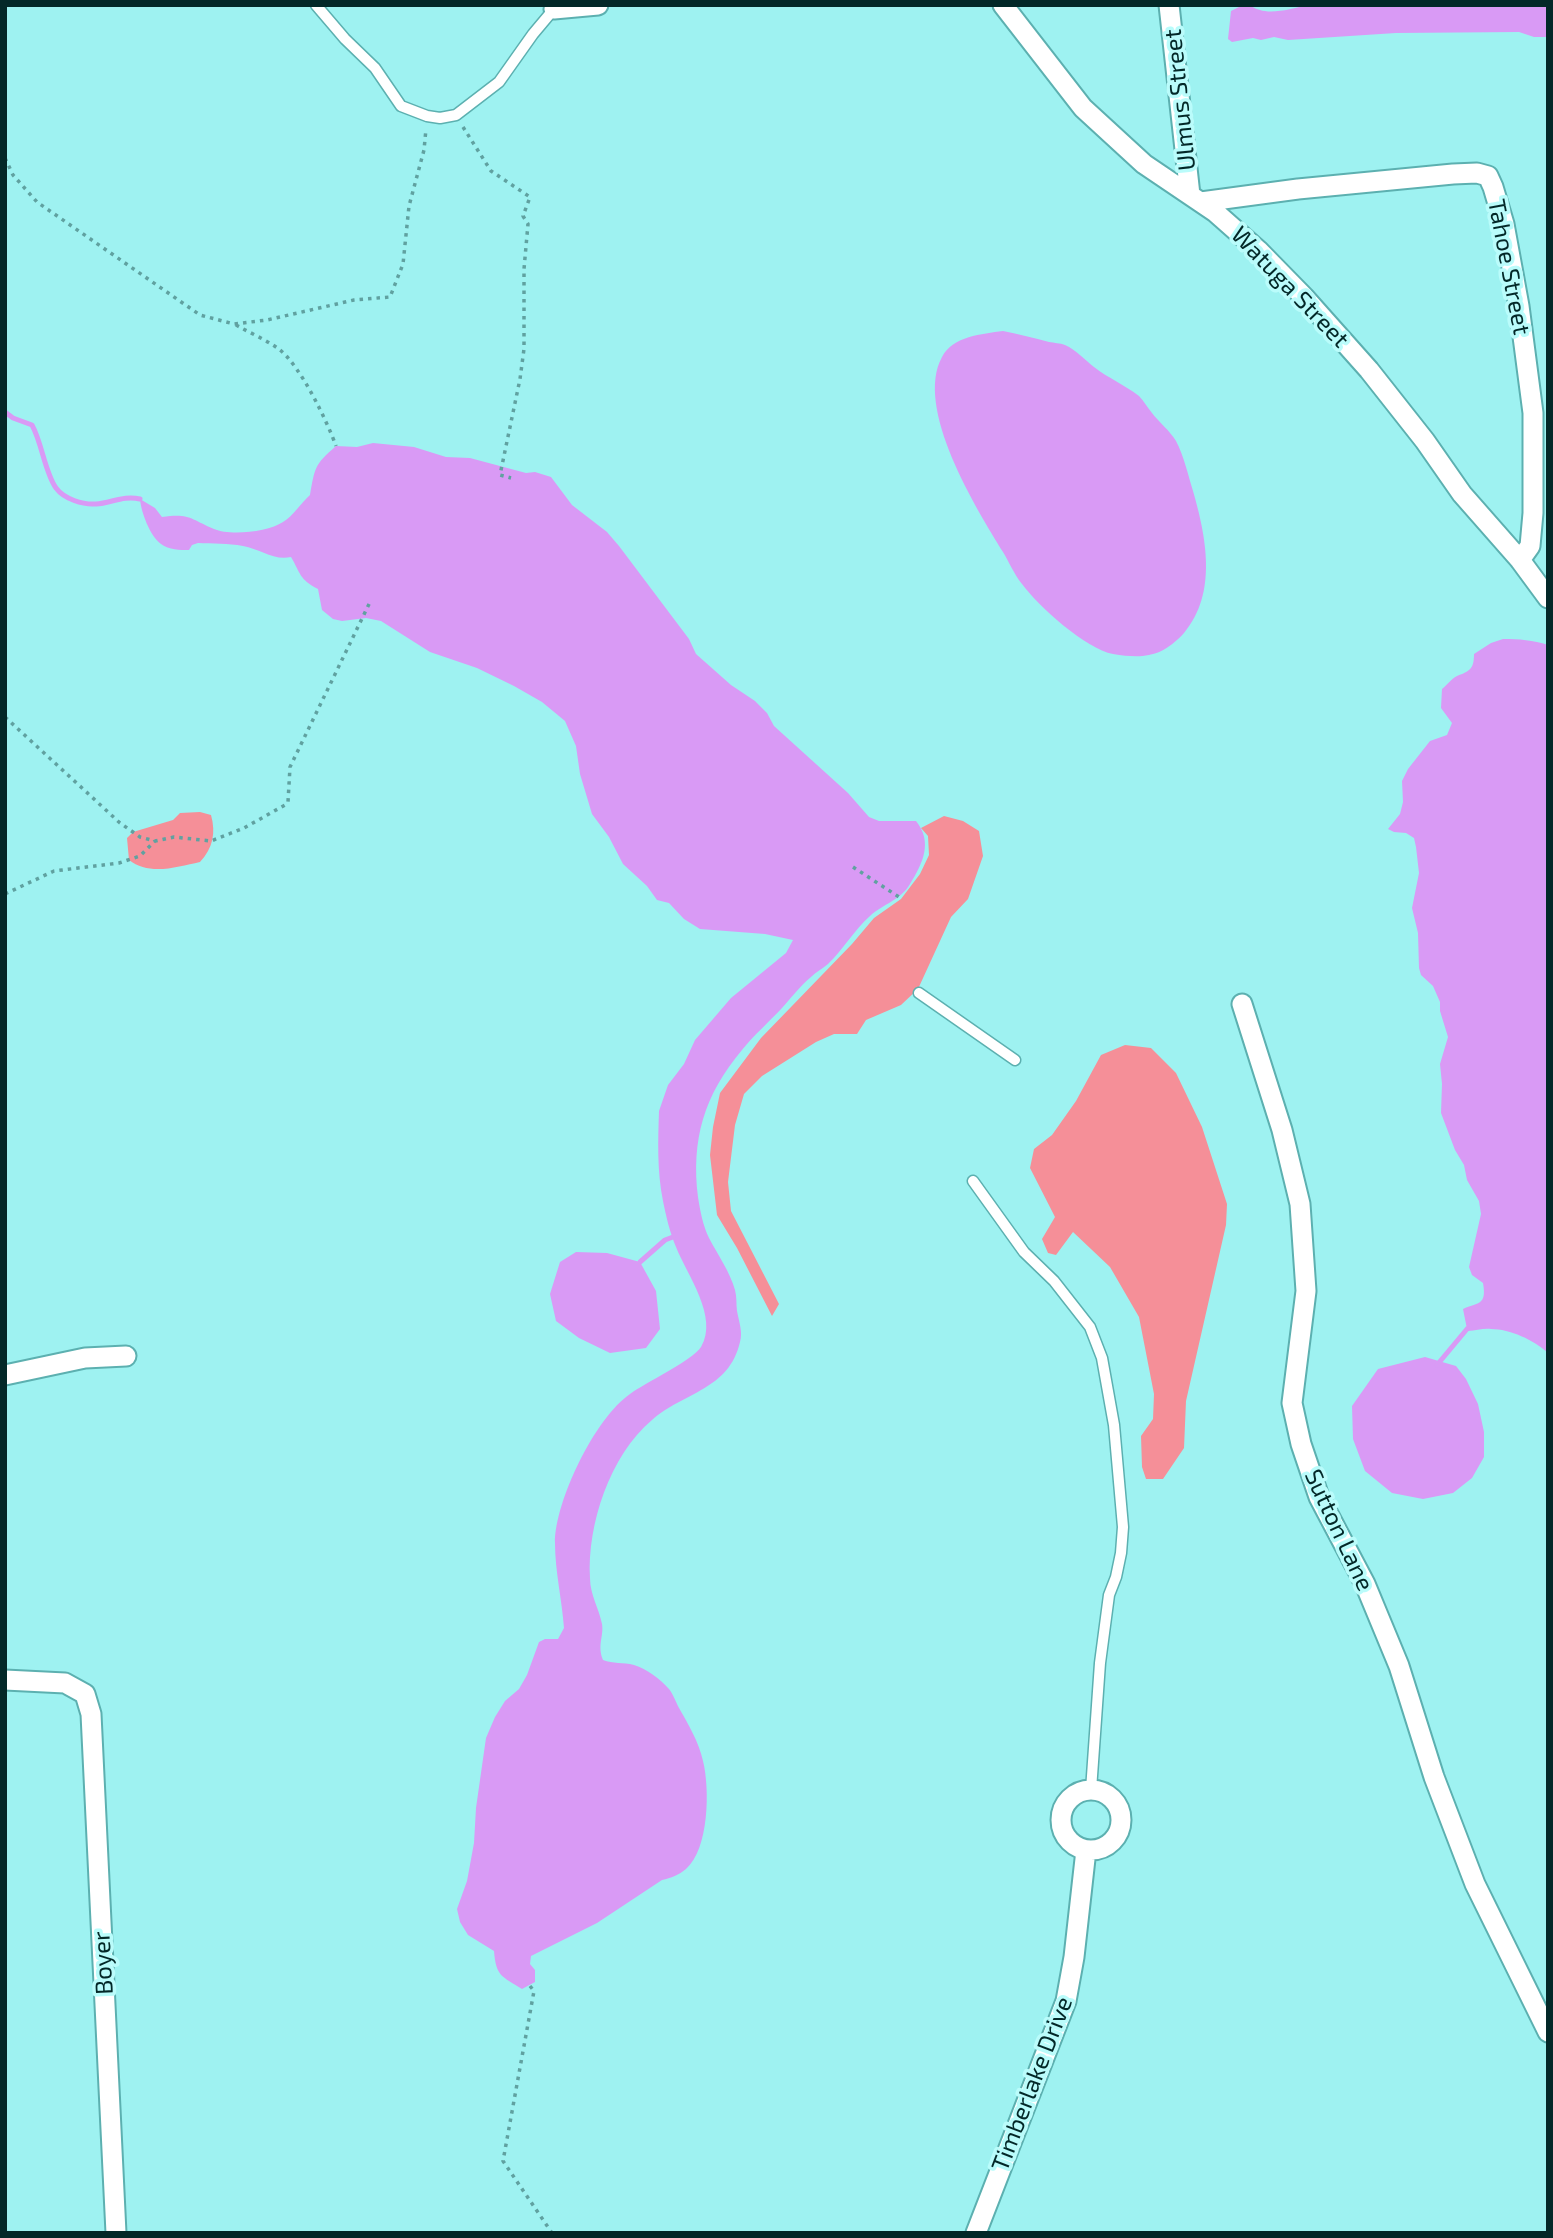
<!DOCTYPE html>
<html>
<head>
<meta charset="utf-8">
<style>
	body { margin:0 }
	#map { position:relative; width:1553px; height:2238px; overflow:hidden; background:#9ef2f1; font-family:"Exo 2",sans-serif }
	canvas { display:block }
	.frame { position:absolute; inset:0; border:7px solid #032828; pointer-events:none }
</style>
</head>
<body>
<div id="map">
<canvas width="1553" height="2238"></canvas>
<div class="frame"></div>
</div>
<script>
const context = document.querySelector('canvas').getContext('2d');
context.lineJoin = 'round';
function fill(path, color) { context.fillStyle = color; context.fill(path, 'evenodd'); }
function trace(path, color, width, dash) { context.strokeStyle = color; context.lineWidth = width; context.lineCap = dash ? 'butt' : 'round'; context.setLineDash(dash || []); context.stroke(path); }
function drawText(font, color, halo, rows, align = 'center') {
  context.font = font + ' "Exo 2",sans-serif'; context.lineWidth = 7; context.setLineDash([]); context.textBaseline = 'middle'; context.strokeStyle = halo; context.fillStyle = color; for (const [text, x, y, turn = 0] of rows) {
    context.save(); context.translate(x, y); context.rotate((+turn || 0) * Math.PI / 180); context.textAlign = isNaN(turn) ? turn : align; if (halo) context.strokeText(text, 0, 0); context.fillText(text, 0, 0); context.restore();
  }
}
const green = new Path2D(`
	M200,812L211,815C216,833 213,848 200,862C177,867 149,876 129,860L127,838L133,832L173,820L180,813Z
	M944,816L963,821L979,831L983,856L968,899L951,917L918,989L901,1005L866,1020L857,1034H834L816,1042L762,1076L744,1094L735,1125L728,1182L731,1211L779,1304L772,1316L737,1248L717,1215L710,1155L713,1127L720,1093L761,1038L852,944L874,918L901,899L920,874L929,855L928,836L921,828Z
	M1125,1045L1151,1048L1176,1073L1202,1127L1227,1204L1226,1225L1186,1401L1184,1448L1163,1479H1146L1142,1467L1141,1436L1153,1419L1154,1394L1139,1317L1110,1267L1073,1232L1056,1255L1048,1253L1042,1239L1055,1217L1030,1168L1034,1149L1052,1135L1076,1101L1101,1055Z`);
const water = new Path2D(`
	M1243,5C1251,5 1253,8 1260,10C1272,14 1294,9 1306,5H1548V37H1534L1519,32L1396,33L1288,40L1274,37L1261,40L1253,38L1232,42L1228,39L1231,11Z
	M1003,331C1019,334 1034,338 1049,342C1054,343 1060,343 1065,345C1076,350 1085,360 1094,367C1108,378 1125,385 1139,396C1144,401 1147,407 1152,413C1159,422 1170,431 1176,441C1184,456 1188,475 1193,491C1206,536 1218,593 1184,633C1162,657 1144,659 1113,654C1086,649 1038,606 1022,584C1014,574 1009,562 1003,552C976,508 914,408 942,357C953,336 982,334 1003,331Z
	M373,443L414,447L446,457L470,458L526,473L535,472L551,477L572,505L607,532L619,546L689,639L696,654L731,685L755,701L767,713L774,726L848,793L869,817L879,821H916C933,842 923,863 910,884C901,900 883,904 870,916C854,930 843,950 828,964C822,969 816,972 811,977C800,986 791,998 782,1008C769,1022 754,1035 742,1050C704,1095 691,1140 698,1197C700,1210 703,1226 709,1238C718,1255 730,1272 735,1290C737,1297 736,1304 737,1311C739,1322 743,1332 740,1342C729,1390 684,1392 652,1420C610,1455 587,1525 590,1578C590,1595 599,1608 602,1624C604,1636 597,1645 603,1660C613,1664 623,1662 634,1665C647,1669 660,1679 669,1689C673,1694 676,1702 679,1708C688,1724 699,1742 703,1761C710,1789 709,1849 686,1869C679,1875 671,1878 662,1880L597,1923L531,1956L530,1964L535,1970V1982L522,1989C502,1976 496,1977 494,1951L468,1935L460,1922L457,1909L467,1881L474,1843L476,1808L486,1738L495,1717L505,1701L519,1689L527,1675L539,1642L545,1639H558L564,1628C562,1600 555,1571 555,1543C555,1501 595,1418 630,1394C645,1383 693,1360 701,1347C719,1317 687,1275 676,1247C670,1233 666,1216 663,1201C657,1171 658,1141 659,1111L668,1085L684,1064L695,1040L731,998L786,953L793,940L765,934L700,929L684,919L669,903L657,900L647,886L623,864L609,837L592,814L580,774L576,746L565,721L542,702L514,686L477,668L430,652L381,621L366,618L342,621L333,619L322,610L318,589C299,579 301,574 291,557C274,561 260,549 243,546C228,543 213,544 198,543L192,545L189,550C180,550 169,550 161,544C150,536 141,512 140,499L155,508L162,517C190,513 190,519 214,529C230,536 268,532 283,522C293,516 301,503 310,495C315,468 314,465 336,446L357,447Z
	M1503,639C1519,639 1533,640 1548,645V1353C1534,1340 1510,1329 1491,1329C1483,1328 1476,1331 1468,1331L1467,1329L1463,1309C1478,1302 1487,1306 1483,1283L1472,1275L1469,1267L1481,1214L1479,1201L1467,1180L1464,1165L1455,1150L1441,1113L1442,1084L1440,1064L1448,1037L1440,1011V1002L1433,986L1421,975L1419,968L1418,933L1412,908L1419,873L1416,847L1414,838L1406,833L1394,832L1388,829L1400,814L1403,802L1402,781L1408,769L1430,741L1447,735L1452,723L1441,708L1442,689C1447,685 1451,679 1457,676C1470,671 1474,669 1474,654L1491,643Z
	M576,1252L607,1253L640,1262L656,1291L660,1329L646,1348L610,1353L579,1338L556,1321L550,1294L560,1262Z
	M1425,1357L1456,1366L1466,1379L1478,1404L1484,1432V1457L1472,1478L1453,1493L1423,1499L1392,1493L1365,1471L1353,1439L1352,1406L1378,1369Z`);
const stream = new Path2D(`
	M5,412L13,418L32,425C42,443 45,473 56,488C64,499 83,505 96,504C111,503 124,495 140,499
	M640,1262L665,1240L673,1237
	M1437,1365L1467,1329`);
const path = new Path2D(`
	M463,127L491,171L530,197L523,216L528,224L524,269V349L520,379L500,475L511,478
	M5,158L13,175L37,202L200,315L234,324L267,320L354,300L390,297L403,264L409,206L424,150L426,129
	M236,325C250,333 267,340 280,350C301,367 327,421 336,446
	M5,717L120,823L140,837L155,841L174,837L211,841L244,828L285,805L288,802L290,767L371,600
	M853,867L899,897
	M5,894L54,871L119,863L140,856L155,841
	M530,1986L534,1991L503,2161L552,2233`);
const service = new Path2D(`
	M316,5L345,39L375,68L401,106L427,116L440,118L456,115L499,82L533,34L554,9
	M919,993L1015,1060
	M973,1181L1024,1252L1054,1281L1090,1327L1102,1358L1114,1425L1123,1527L1121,1553L1116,1577L1109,1595L1100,1663L1091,1790`);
const minor = new Path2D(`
	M1003,5L1083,108L1144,164L1215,212L1258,250L1304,297L1369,370L1425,441L1462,494L1520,560L1548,598
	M1169,5L1190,195
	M554,9L598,5
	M1201,202L1298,189L1453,174L1477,173L1488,176L1493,187L1504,224L1519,306L1533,413V513L1530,546L1520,560
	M1242,1004L1282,1130L1300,1204L1306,1291L1292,1403L1301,1444L1319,1497L1365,1584L1399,1666L1434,1777L1475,1884L1548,2032
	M5,1375L85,1358L126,1356
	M5,1680L65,1683L85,1694L91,1714L116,2233
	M1061 1820a30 30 0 1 1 60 0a30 30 0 1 1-60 0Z
	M976,2233L1066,2001L1074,1957L1086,1850`);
const streetNames = [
	["Ulmus Street",1180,100,-96],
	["Tahoe Street",1509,267,79],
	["Watuga Street",1290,287,46],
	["Sutton Lane",1339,1530,65],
	["Boyer",103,1963,-93],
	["Timberlake Drive",1032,2084,-69]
];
fill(green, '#f58f98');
fill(water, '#d99af5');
trace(stream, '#d99af5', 5);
trace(service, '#5cb0b0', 13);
trace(minor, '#5cb0b0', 23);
trace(path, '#60a1a0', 3.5, [3.5, 5]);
trace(service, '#fff', 10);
trace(minor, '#fff', 19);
drawText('24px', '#032828', '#bafcfb', streetNames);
</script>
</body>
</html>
